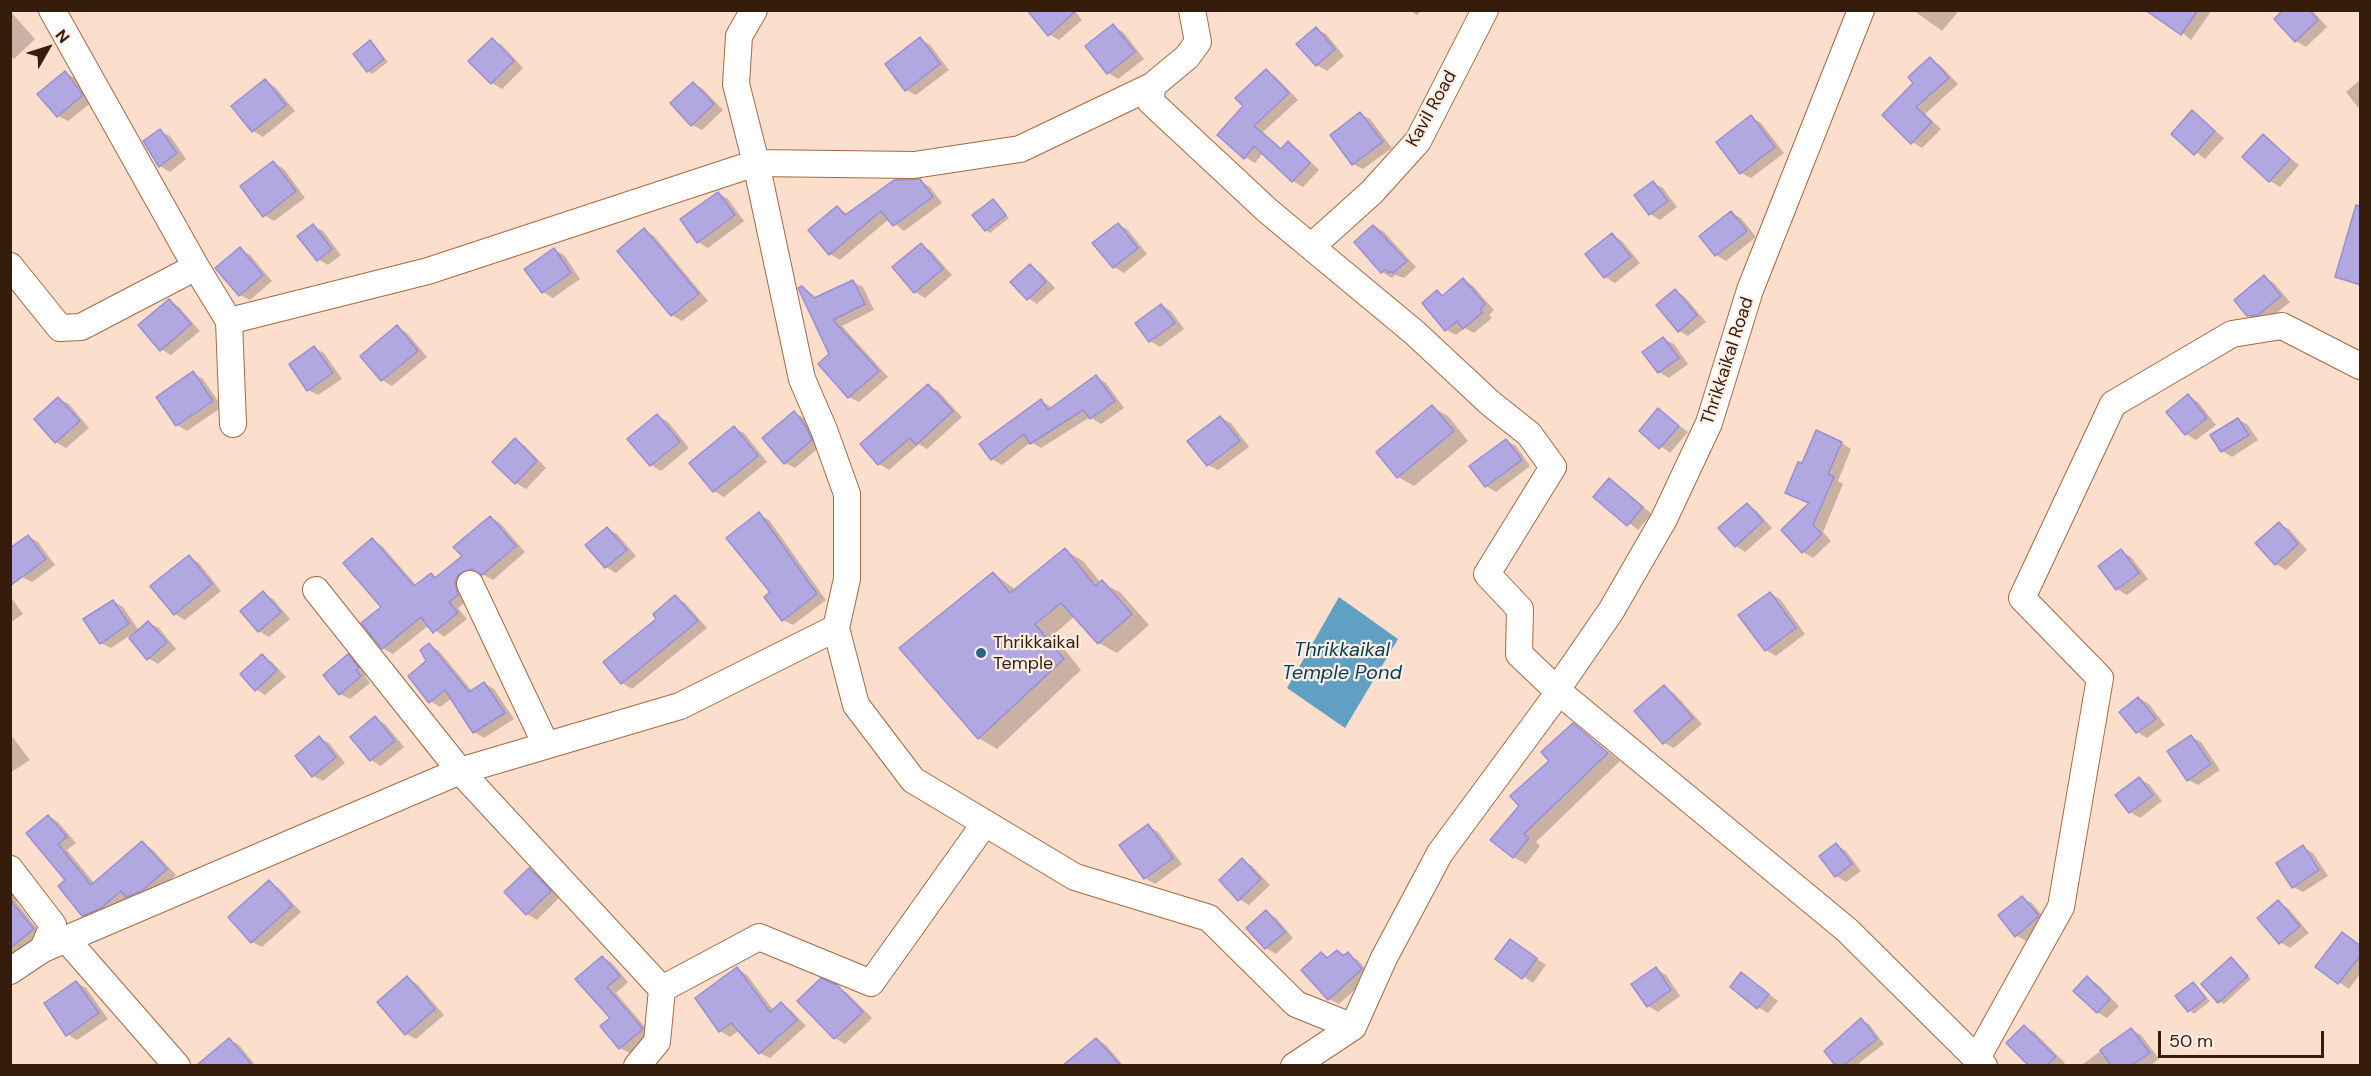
<!DOCTYPE html>
<html>
<head>
<meta charset="utf-8">
<style>
	body { margin:0 }
	#map { position:relative; width:2371px; height:1076px; overflow:hidden; background:#fcdecd; font-family:"DM Sans",sans-serif }
	canvas { display:block }
	.frame { position:absolute; inset:0; border:12px solid #361c0a; pointer-events:none }
	.north { position:absolute; left:18px; top:18px; width:60px; height:60px; -webkit-text-stroke:4px #feefe6; paint-order:stroke; rotate:51deg; font-size:16px; font-weight:700; line-height:24px; text-align:center; color:#361c0a }
	.north::after { content:''; display:block; margin:auto; width:21px; height:27px; background:#361c0a; clip-path:polygon(50% 0,100% 100%,50% 72%,0 100%) }
	.scale { position:absolute; left:2158px; top:1031px; width:166px; height:27px; box-sizing:border-box; border:3px solid #361c0a; border-top:0; padding-left:8px; font-size:18px; line-height:21px; white-space:nowrap; color:#361c0a; -webkit-text-stroke:4px #feefe6; paint-order:stroke }
</style>
</head>
<body>
<div id="map">
<canvas width="2371" height="1076"></canvas>
<div class="frame"></div>
<div class="north">N</div>
<div class="scale">50 m</div>
</div>
<script>
const context = document.querySelector('canvas').getContext('2d');
context.lineJoin = 'round';
function fill(path, color) { context.fillStyle = color; context.fill(path, 'evenodd'); }
function trace(path, color, width, dash) { context.strokeStyle = color; context.lineWidth = width; context.lineCap = dash ? 'butt' : 'round'; context.setLineDash(dash || []); context.stroke(path); }
function drawText(font, color, halo, rows, align = 'center') {
  context.font = font + ' "DM Sans",sans-serif'; context.lineWidth = 4.5; context.setLineDash([]); context.textBaseline = 'middle'; context.strokeStyle = halo; context.fillStyle = color; for (const [text, x, y, turn = 0] of rows) {
    context.save(); context.translate(x, y); context.rotate((+turn || 0) * Math.PI / 180); context.textAlign = isNaN(turn) ? turn : align; if (halo) context.strokeText(text, 0, 0); context.fillText(text, 0, 0); context.restore();
  }
}
const water = new Path2D(`
	M1339,597L1398,639L1345,728L1287,688Z`);
const shadow = new Path2D(`
	M1074,10L1082,20L1059,40L1049,34Z
	M1409,10H1422L1417,15Z
	M1913,10H1953L1957,13L1942,31Z
	M2156,10H2212L2191,40Z
	M2285,10H2312L2327,27L2306,47L2296,41Z
	M10,11L35,39L14,59L10,57Z
	M1113,26L1123,32L1144,59L1118,79L1108,73L1087,46Z
	M1316,29L1326,34L1344,56L1327,71L1317,65Z
	M920,39L930,45L949,70L916,95L906,90Z
	M492,40L502,45L523,68L502,89L492,83Z
	M370,42L388,62L372,74L368,71Z
	M1930,59L1940,65L1958,84L1925,114L1941,129L1922,148L1912,142L1915,83Z
	M1266,71L1276,77L1298,100L1263,132L1282,149L1288,143L1298,149L1319,170L1303,187L1293,181L1263,153L1255,163L1245,157V106Z
	M65,73L75,78L92,102L68,121L58,116Z
	M2360,80V110L2346,92Z
	M265,81L275,87L295,111L263,137L253,131Z
	M693,83L703,89L723,110L702,130L692,125Z
	M2193,112L2224,138L2205,159L2173,134Z
	M1361,114L1370,119L1392,148L1363,169L1353,164Z
	M1751,117L1761,123L1784,153L1751,178L1741,173Z
	M160,131L170,136L186,159L170,172L160,166Z
	M2263,136L2299,165L2280,187L2270,181Z
	M274,163L284,169L305,198L274,221L264,215Z
	M920,181L930,187L942,203L904,231L889,219L840,260L830,254L837,207L849,215Z
	M1653,183L1663,188L1677,207L1660,220L1650,214Z
	M718,193L728,199L744,221L708,248L698,242Z
	M993,201L1009,218L990,233L986,230Z
	M1731,213L1741,218L1756,237L1726,261L1716,255L1701,236Z
	M1118,224L1128,230L1147,254L1124,273L1114,267Z
	M313,226L323,231L341,255L328,265L318,259Z
	M1374,226L1384,232L1416,267L1404,278L1395,275L1392,278L1382,272L1356,242Z
	M644,230L654,236L708,301L682,321L672,315Z
	M1612,235L1622,241L1640,263L1615,283L1605,277Z
	M2360,239V286L2336,276Z
	M921,245L931,251L952,275L925,298L915,292Z
	M240,249L250,255L272,281L250,300L240,295Z
	M554,250L564,255L580,279L553,298L543,292Z
	M1030,266L1040,272L1055,288L1037,304L1028,298Z
	M2264,277L2274,283L2290,302L2268,320L2258,321L2248,315Z
	M1463,280L1473,286L1494,310L1489,315L1492,318L1474,333L1465,328L1456,335L1446,330L1437,292L1444,296Z
	M853,282L863,287L874,310L842,326L888,377L859,402L849,397L802,287L817,298Z
	M1675,291L1685,297L1706,322L1688,336L1679,331Z
	M169,301L179,307L200,331L171,355L161,349Z
	M1161,305L1171,311L1184,329L1160,347L1150,341Z
	M397,327L407,333L427,357L392,386L382,380Z
	M1664,339L1674,344L1688,364L1669,378L1659,372Z
	M314,348L324,353L342,379L318,395L308,390Z
	M193,373L203,379L222,407L187,431L177,425Z
	M1096,377L1106,383L1124,408L1101,424L1090,417L1041,448L1031,442L1002,465L992,459L1041,401L1053,408Z
	M928,386L938,391L962,417L927,449L919,444L889,470L879,464Z
	M2188,396L2198,402L2216,425L2196,440L2186,434Z
	M59,399L69,404L89,428L66,448L56,442L36,419Z
	M1432,407L1448,416L1468,441L1414,486L1398,477L1378,452Z
	M1658,410L1688,432L1670,453L1641,431Z
	M794,413L804,418L815,432L821,446L795,468L785,463Z
	M658,416L668,422L689,448L661,471L651,465Z
	M1221,418L1231,423L1249,447L1218,470L1208,465Z
	M2238,419L2248,425L2258,440L2232,457L2222,451Z
	M734,428L744,433L767,462L724,497L714,491Z
	M515,440L525,446L546,468L526,489L516,483Z
	M1506,441L1516,446L1530,466L1496,492L1486,486Z
	M1842,443L1851,449L1838,481L1843,484L1823,532L1831,541L1813,558L1803,552L1783,530L1811,504L1802,465Z
	M1609,480L1652,514L1638,530L1595,496Z
	M1747,505L1757,511L1772,528L1745,552L1736,546Z
	M759,514L769,520L826,600L793,625L783,620Z
	M490,517L500,523L525,552L493,580L482,574L468,580V600L458,608L467,619L444,637L429,625L393,654L383,648V607L372,540L382,546L417,586L431,575L437,578L464,557Z
	M2279,524L2289,529L2307,550L2286,570L2276,564Z
	M607,529L617,534L636,556L616,573L606,567Z
	M28,536L38,542L55,565L32,582L22,577Z
	M1065,550L1083,561L1101,583L1120,592L1149,625L1117,653L1099,643L1075,616L1053,635L1081,670L997,749L979,738L993,573L1016,590Z
	M2121,551L2131,557L2148,579L2127,595L2117,589Z
	M189,557L199,563L221,591L185,620L175,614L153,586Z
	M263,593L273,599L290,619L269,637L259,631L242,611Z
	M1770,593L1780,599L1805,634L1776,656L1766,650Z
	M10,596L23,614L10,623Z
	M675,597L685,603L707,628L632,689L622,683L605,662L658,619Z
	M113,601L123,607L139,631L149,623L159,628L176,649L158,664L148,658L129,636L111,648L101,643Z
	M429,645L439,651L472,691L484,683L494,689L514,719L484,738L474,732L452,698L440,707L430,701Z
	M262,656L272,662L286,677L265,695L256,689Z
	M348,656L358,662L368,674L365,676L370,683L350,699L340,694Z
	M1664,687L1674,693L1702,724L1674,748L1664,743Z
	M2139,698L2149,704L2165,725L2147,738L2137,732L2121,712Z
	M375,718L385,724L404,747L381,766L371,760Z
	M1573,725L1620,761L1536,842L1540,846L1526,864L1513,857L1521,805Z
	M10,734L30,760L10,773Z
	M2191,737L2201,742L2220,770L2198,785L2188,780Z
	M319,738L329,743L345,763L323,781L313,776Z
	M2139,779L2149,784L2162,801L2140,818L2130,812Z
	M48,816L58,822L76,843L67,850L95,884L142,843L152,849L176,875L152,896L137,902L130,898L110,914L94,921L83,915L67,880Z
	M1148,826L1158,832L1182,864L1155,884L1145,878Z
	M1836,845L1846,851L1861,871L1846,882L1836,876Z
	M2303,847L2313,853L2328,876L2303,892L2293,887Z
	M1242,860L1252,866L1270,885L1249,905L1239,899Z
	M529,869L539,875L560,897L537,920L527,914Z
	M269,882L279,888L301,912L262,947L252,942Z
	M10,888L19,900L16,902L43,936L10,961Z
	M2022,898L2032,903L2048,922L2026,941L2016,935Z
	M2278,902L2288,908L2309,933L2290,948L2280,942Z
	M1266,912L1276,918L1293,938L1276,954L1266,948Z
	M2360,946V974L2349,989L2317,967Z
	M1520,947L1546,965L1533,983L1498,959Z
	M1337,951L1358,960L1371,975L1339,1004L1329,999L1321,954L1329,958Z
	M602,957L612,963L628,982L616,993L652,1035L630,1053L620,1048L612,1018Z
	M2231,959L2251,979L2224,1004L2219,1001Z
	M737,969L747,975L774,1011L781,1004L791,1010L806,1026L770,1058L760,1053L740,1030L730,1037L720,1031Z
	M1656,969L1666,975L1680,996L1658,1012L1648,1006Z
	M407,978L417,984L444,1015L416,1039L406,1034Z
	M2087,978L2097,984L2119,1006L2107,1018L2097,1012Z
	M1751,980L1778,1001L1768,1013L1758,1007Z
	M76,982L86,988L108,1019L77,1040L67,1034Z
	M2193,984L2210,1001L2194,1014L2177,997Z
	M836,987L847,993L872,1018L845,1044L835,1038Z
	M1861,1020L1869,1024L1884,1044L1859,1063L1861,1066H1837L1826,1051Z
	M2024,1027L2034,1032L2065,1063L2062,1066H2030L2008,1043Z
	M2131,1029L2141,1035L2159,1059L2150,1066H2080Z
	M229,1039L239,1045L256,1066H216L209,1057Z
	M1097,1039L1106,1045L1123,1065L1077,1066L1072,1060Z`);
const building = new Path2D(`
	M1027,10H1077L1048,36Z
	M2145,10H2198L2181,35Z
	M2283,10H2309L2318,20L2295,42L2274,19Z
	M1113,24L1135,52L1107,74L1085,46Z
	M1316,27L1335,49L1316,66L1296,44Z
	M920,37L940,64L905,91L885,64Z
	M492,38L514,61L491,84L468,61Z
	M370,40L384,59L367,72L353,54Z
	M1930,57L1949,78L1916,107L1932,122L1911,144L1882,115L1913,83L1908,77Z
	M1266,69L1289,93L1254,126L1281,149L1288,141L1310,163L1292,182L1254,146L1244,159L1217,135L1243,106L1235,98Z
	M65,71L83,95L57,117L37,94Z
	M265,79L286,105L252,132L231,106Z
	M693,82L714,104L691,126L670,103Z
	M2192,110L2215,131L2194,155L2171,134Z
	M1360,112L1383,142L1352,165L1330,135Z
	M1751,115L1775,147L1740,174L1716,142Z
	M160,129L177,153L159,167L143,141Z
	M2263,134L2290,159L2269,182L2242,157Z
	M273,161L296,191L263,217L240,186Z
	M920,179L933,197L893,226L881,211L829,255L808,230L837,206L845,215L894,180Z
	M1653,181L1668,201L1649,215L1634,195Z
	M718,192L735,215L697,243L680,219Z
	M993,199L1006,215L985,231L972,215Z
	M2356,205L2361,206V285L2335,277Z
	M1731,211L1747,231L1715,256L1699,236Z
	M1118,223L1138,248L1113,268L1092,243Z
	M313,224L332,249L317,261L297,236Z
	M1373,225L1407,261L1393,273L1391,271L1389,273L1385,269L1381,273L1354,242Z
	M644,228L699,294L671,316L617,251Z
	M1612,233L1631,257L1604,278L1585,254Z
	M921,243L943,269L914,293L892,267Z
	M240,247L263,275L239,296L215,268Z
	M554,248L571,273L542,293L524,269Z
	M1030,264L1046,282L1027,300L1010,282Z
	M2264,275L2281,296L2258,315L2247,316L2234,300Z
	M1463,278L1485,304L1480,309L1483,312L1463,329L1457,321L1445,331L1422,303L1437,290L1442,296Z
	M853,280L865,304L833,320L879,371L848,398L818,364L829,354L798,288L802,286L814,298Z
	M1675,289L1697,315L1678,332L1656,305Z
	M169,299L191,324L160,351L138,325Z
	M1161,304L1175,323L1149,342L1135,323Z
	M397,325L418,351L381,381L360,356Z
	M1663,337L1679,358L1658,373L1642,352Z
	M314,346L333,373L307,391L289,364Z
	M193,371L213,401L176,426L156,397Z
	M1096,375L1115,401L1090,419L1083,410L1030,444L1024,434L991,460L979,444L1041,399L1048,410Z
	M928,384L953,411L916,445L910,438L878,465L860,444Z
	M2188,394L2207,418L2185,435L2166,412Z
	M58,397L80,421L55,443L34,419Z
	M1432,405L1454,431L1397,478L1376,452Z
	M1658,408L1679,426L1659,449L1639,431Z
	M794,411L805,425L812,440L784,464L762,438Z
	M657,414L680,442L650,466L627,439Z
	M1220,416L1240,441L1207,466L1187,441Z
	M2238,418L2249,435L2221,452L2210,435Z
	M734,426L758,456L713,492L689,463Z
	M1816,430L1842,442L1828,474L1834,477L1813,525L1822,534L1802,553L1781,530L1809,503L1785,493L1798,462L1802,463Z
	M515,438L537,461L515,484L492,462Z
	M1506,439L1522,460L1485,487L1469,466Z
	M1609,478L1643,507L1627,526L1593,497Z
	M1747,503L1763,521L1735,547L1718,528Z
	M759,512L817,594L782,621L764,597L770,592L726,538Z
	M490,516L516,546L482,575L471,569L458,575L455,583L458,595L449,602L458,613L433,633L421,617L382,649L361,623L381,607L343,563L372,538L414,586L431,573L435,578L462,556L453,547Z
	M2279,522L2298,544L2275,565L2255,543Z
	M607,527L627,550L605,568L585,545Z
	M28,535L46,559L10,586V548Z
	M1065,548L1095,586L1102,580L1132,614L1098,644L1061,603L1035,624L1064,659L978,739L899,648L993,572L1010,593Z
	M2121,549L2139,573L2116,590L2098,566Z
	M189,555L212,584L174,615L150,586Z
	M263,591L281,612L258,632L240,611Z
	M1770,592L1796,628L1765,651L1738,615Z
	M675,595L698,621L621,684L603,662L656,619L653,614Z
	M113,600L129,624L100,644L83,619Z
	M148,621L167,642L147,660L129,638Z
	M429,643L469,692L484,682L505,713L473,733L445,690L429,703L408,676L426,661L420,650Z
	M262,654L277,670L255,691L240,674Z
	M348,654L359,668L356,670L361,676L339,695L323,675Z
	M1664,685L1693,718L1663,744L1634,711Z
	M2138,697L2156,719L2136,733L2119,712Z
	M375,716L395,741L370,761L350,737Z
	M1573,723L1608,753L1524,834L1529,838L1513,858L1490,840L1519,806L1510,796L1549,761L1541,752Z
	M2191,735L2211,764L2187,781L2167,751Z
	M319,736L336,757L312,777L295,756Z
	M2139,777L2153,795L2129,813L2115,795Z
	M48,815L67,837L58,844L91,885L142,841L167,869L142,891L126,897L121,891L100,909L82,916L58,886L65,880L26,833Z
	M1148,824L1173,858L1144,879L1119,845Z
	M1836,843L1852,864L1835,877L1819,856Z
	M2303,845L2319,870L2292,888L2276,863Z
	M1242,858L1261,879L1238,901L1219,880Z
	M529,868L551,891L526,915L504,892Z
	M269,880L292,906L251,943L228,917Z
	M2022,896L2039,916L2015,937L1998,915Z
	M10,900L34,929L10,948Z
	M2278,900L2300,926L2279,944L2257,918Z
	M1266,910L1285,932L1265,949L1246,928Z
	M2342,932L2361,946V955L2338,984L2315,967Z
	M1510,939L1537,958L1522,979L1495,959Z
	M1337,950L1343,956L1348,952L1362,969L1328,1000L1301,970L1321,952L1327,958Z
	M602,956L620,976L607,987L643,1029L619,1049L600,1026L610,1018L575,979Z
	M2231,957L2248,976L2218,1003L2201,984Z
	M737,967L770,1012L781,1002L797,1020L759,1054L731,1023L719,1032L695,998Z
	M1656,967L1671,990L1647,1007L1631,984Z
	M1741,972L1769,994L1757,1009L1730,987Z
	M407,976L435,1009L405,1035L377,1002Z
	M2087,976L2110,999L2097,1013L2073,991Z
	M821,978L837,985L863,1012L834,1039L797,1001Z
	M76,981L99,1013L66,1036L44,1003Z
	M2193,982L2206,998L2188,1012L2175,996Z
	M1861,1018L1877,1039L1844,1065H1835L1824,1051Z
	M2024,1025L2056,1057L2047,1065H2028L2006,1043Z
	M2131,1028L2150,1053L2132,1065H2111L2100,1050Z
	M229,1038L252,1065H197Z
	M1096,1038L1120,1065H1063Z`);
const minor = new Path2D(`
	M52,10L196,267L229,321L233,424
	M1152,86L1151,102L1268,211L1415,333L1490,403L1529,434L1553,467L1487,574L1520,609L1519,654L1559,692L1847,930L1984,1066
	M1312,246L1372,192L1418,141L1485,10
	M10,266L60,328L81,327L196,267
	M229,321L428,271L756,163L914,165L1020,149L1152,86L1187,57L1198,42L1192,10
	M470,584L546,745
	M316,590L460,771L680,706L836,628L847,579V494L824,430L802,379L756,163L736,84L739,36L754,10
	M836,628L856,705L913,780L1075,877L1209,918L1296,1004L1353,1027
	M10,869L53,925L43,949L10,971
	M66,939L177,1066
	M43,949L460,771L662,989L759,937L871,983L985,823
	M1977,1058L2061,907L2100,678L2022,598L2113,404L2232,334L2282,326L2360,366
	M637,1066L657,1042L662,989
	M1294,1066L1353,1027L1384,958L1440,853L1559,692L1560,685L1611,611L1664,519L1709,423L1750,290L1861,10`);
const markers = [
	[981,653,6,"#2c647e"]
];
const streetNames = [
	["Kavil Road",1432,109,-61],
	["Thrikkaikal Road",1728,361,-72]
];
const poiNames = [
	["Thrikkaikal",993,643],
	["Temple",993,664]
];
const waterNames = [
	["Thrikkaikal",1342,651],
	["Temple Pond",1342,674]
];
fill(water, '#60a1c3');
fill(shadow, '#0003');
fill(building, '#b1a7e1');
trace(building, '#9a8ed2', 1.5);
trace(minor, '#a96940', 28);
trace(minor, '#fff', 26);
for (const [x, y, r, color] of markers) { const dot = new Path2D(); dot.arc(x, y, r, 0, 2 * Math.PI); context.fillStyle = color; context.fill(dot); trace(dot, '#feefe6', 2); }
drawText('18px', '#361c0a', '#feefe6', streetNames);
drawText('18px', '#361c0a', '#feefe6', poiNames, 'left');
drawText('italic 20px', '#033e55', '#feefe6', waterNames);
</script>
</body>
</html>
